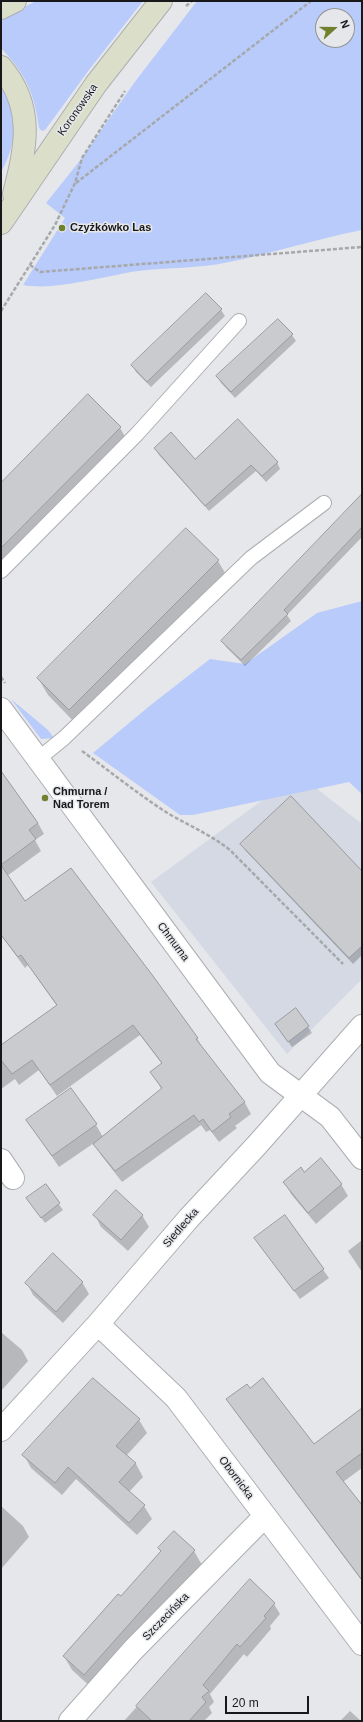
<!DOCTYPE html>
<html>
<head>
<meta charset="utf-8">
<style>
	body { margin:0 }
	#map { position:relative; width:363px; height:1722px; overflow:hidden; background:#e5e7eb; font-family:Helvetica,sans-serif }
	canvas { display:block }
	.frame { position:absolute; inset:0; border:2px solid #18181a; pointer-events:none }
	.north { position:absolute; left:315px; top:8px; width:40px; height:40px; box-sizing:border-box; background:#e5e7eb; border:1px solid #939497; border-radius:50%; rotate:69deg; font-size:11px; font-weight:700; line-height:16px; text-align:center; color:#18181a }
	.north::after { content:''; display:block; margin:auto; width:14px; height:18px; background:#70802e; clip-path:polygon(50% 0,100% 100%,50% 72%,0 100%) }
	.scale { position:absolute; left:225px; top:1696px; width:84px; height:18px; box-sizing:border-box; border:2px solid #18181a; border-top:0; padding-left:5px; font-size:12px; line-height:14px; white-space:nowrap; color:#18181a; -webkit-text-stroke:3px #e5e7eb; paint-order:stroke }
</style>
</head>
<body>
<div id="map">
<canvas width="363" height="1722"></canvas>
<div class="frame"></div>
<div class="north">N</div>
<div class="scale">20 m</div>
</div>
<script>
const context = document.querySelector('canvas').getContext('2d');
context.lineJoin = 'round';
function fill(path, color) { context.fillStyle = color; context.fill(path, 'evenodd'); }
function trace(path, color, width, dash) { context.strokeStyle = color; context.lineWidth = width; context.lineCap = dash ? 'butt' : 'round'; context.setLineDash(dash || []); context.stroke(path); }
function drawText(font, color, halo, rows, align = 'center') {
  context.font = font + ' Helvetica,sans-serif'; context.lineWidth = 3; context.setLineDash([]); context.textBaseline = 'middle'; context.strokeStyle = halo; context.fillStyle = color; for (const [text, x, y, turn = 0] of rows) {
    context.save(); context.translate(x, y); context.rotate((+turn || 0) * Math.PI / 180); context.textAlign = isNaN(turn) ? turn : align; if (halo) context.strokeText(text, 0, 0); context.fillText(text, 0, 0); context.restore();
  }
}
const built = new Path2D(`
	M298,774L362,824V979L287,1054L151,882Z`);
const green = new Path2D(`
	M36,1H143L89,70L45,130L42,131L39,128C34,92 26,75 1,48V19Z
	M197,1H362V230C317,239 273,253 229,262C199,269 167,267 138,271C104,276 55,291 23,285L65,218L46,203L82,158L134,83ZM323,16H347V40H323Z
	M1,86C18,115 18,142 1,172Z
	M362,601V794L349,782L193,815H180L93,753L152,704L210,659L245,664L317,613Z
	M11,699L48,730L54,738L41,739Z`);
const shadow = new Path2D(`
	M206,294L221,310L225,316L151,387L136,372L132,365Z
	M278,320L292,335L296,341L235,398L221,383L217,376Z
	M120,428L129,443L1,572V484Z
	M155,448L195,461L277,462L280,469L266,482L256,471L209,511L159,455Z
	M362,509V537L287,615L291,621L245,666L226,647L223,641Z
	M218,561L228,578L79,727L48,695L38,678Z
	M1,794L38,823L44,834L35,840L41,851L7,876L25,903L197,1038L203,1049L245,1103L251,1114L235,1126L237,1128L219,1142L210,1130L206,1132L201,1125L122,1182L101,1155L94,1143L59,1167L27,1120L96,1125L103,1137L162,1090L151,1072L162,1064L140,1035L57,1096L39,1070L19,1085L15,1079L1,1089V1046L57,1006L28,965L25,968L1,935Z
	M242,844L362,873V955L353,964L245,850Z
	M308,1027L312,1033L292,1047L280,1030Z
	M304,1173L341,1184L348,1196L316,1224L291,1194L285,1183Z
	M45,1185L63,1210L45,1223L31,1204Z
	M95,1215H142L149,1227L128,1251L101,1227Z
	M285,1217L329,1278L300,1299L255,1238Z
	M362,1240V1272L348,1251Z
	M82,1282L89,1294L63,1323L33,1295L27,1283Z
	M1,1332L22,1350L28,1361L1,1391Z
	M93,1380L139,1420L147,1433L126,1456L136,1464L143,1477L129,1492L144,1506L152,1519L137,1535L76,1479L62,1495L31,1468L24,1455Z
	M228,1399L313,1445L362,1410V1468L343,1482L362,1508V1581L234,1410Z
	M1,1506L23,1526L29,1537L1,1569Z
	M159,1549L194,1551L202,1565L93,1689L72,1670L64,1656L121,1598L162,1553Z
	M250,1581L274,1604L280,1614L270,1626L271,1629L247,1657L244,1654L210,1694L214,1702L209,1707L212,1713L204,1721H124Z
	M350,1711L361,1721H340Z`);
const building = new Path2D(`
	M206,293L222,309L147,382L131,365Z
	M278,319L293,334L231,392L216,376Z
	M88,394L121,427L1,548V483Z
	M238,419L278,462L262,476L251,465L205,506L154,448L171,432L195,459Z
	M362,494V527L284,610L288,614L241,660L221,641Z
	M186,528L219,560L69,710L37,678Z
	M1,771L38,823L29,830L36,839L1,865Z
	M291,796L362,871V946L349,958L240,844Z
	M1,865L25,901L71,868L153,976L198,1038L196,1039L245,1102L229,1114L231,1117L212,1132L203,1119L199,1122L194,1115L115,1171L93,1144L162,1088L150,1072L162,1063L133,1025L50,1085L32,1060L12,1074L1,1060V1045L57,1005L21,955L18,957L1,935Z
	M296,1008L309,1026L288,1042L275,1024Z
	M71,1088L97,1124L52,1156L26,1120Z
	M321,1158L342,1184L308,1213L283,1182L301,1167L304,1172Z
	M46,1184L60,1203L41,1218L26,1198Z
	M116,1190L143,1215L121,1240L93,1215Z
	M285,1215L324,1269L294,1291L254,1238Z
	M53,1253L83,1282L56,1312L25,1283Z
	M93,1378L140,1419L116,1446L136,1463L119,1482L145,1505L129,1523L68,1467L55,1483L22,1455Z
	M263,1378L314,1444L362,1408V1453L336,1472L362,1505V1580L226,1399L247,1384L250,1388Z
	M174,1531L195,1550L84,1675L63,1656L118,1594L121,1596L161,1551L158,1548Z
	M250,1579L275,1603L264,1616L266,1618L240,1647L237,1644L203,1685L209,1691L202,1697L206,1702L189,1721H152L136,1706Z`);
const path = new Path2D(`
	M186,6L192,1
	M76,183L311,1
	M30,265L40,272L362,247
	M1,311L55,225L75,183L82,158L125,91
	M1,677L5,683
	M82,751C111,772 139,795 169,814C190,826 211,835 230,850L343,964`);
const lane = new Path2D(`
	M1,571L137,434L239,321
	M37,760L64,738L251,558L324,503`);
const street = new Path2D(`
	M1,709L270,1073L330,1117L362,1158
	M1,1160L13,1178
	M98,1324L176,1398L362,1644
	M1,1430L98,1324L189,1218L257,1145L362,1026
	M70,1721L133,1650L265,1516`);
const secondary = new Path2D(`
	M1,8L15,1
	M1,67C35,107 26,147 14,194
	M1,223L96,84L161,1`);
const markers = [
	[62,228,4,"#70802e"],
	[45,798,4,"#70802e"]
];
const streetNames = [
	["Koronowska",78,110,-55],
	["Chmurna",173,942,53],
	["Siedlecka",181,1228,-49],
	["Obornicka",236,1478,53],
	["Szczecińska",166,1617,-46]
];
const poiNames = [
	["Czyżkówko Las",70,228],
	["Chmurna /",53,792],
	["Nad Torem",53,805]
];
fill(built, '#d4d9e3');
fill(green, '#b8cbfa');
fill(shadow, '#0003');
fill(building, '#c9cbcf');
trace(building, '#999b9e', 1);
trace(lane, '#acaeb1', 16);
trace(street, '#acaeb1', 24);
trace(secondary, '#acaeb1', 24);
trace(path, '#a6a8ab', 2.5, [4, 2]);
trace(lane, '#fff', 14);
trace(street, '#fff', 22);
trace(secondary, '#dbdfca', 22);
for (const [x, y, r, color] of markers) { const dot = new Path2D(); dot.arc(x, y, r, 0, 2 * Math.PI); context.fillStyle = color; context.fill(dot); trace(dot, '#e5e7eb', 1.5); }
drawText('11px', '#18181a', '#e5e7eb', streetNames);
drawText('bold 11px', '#18181a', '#e5e7eb', poiNames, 'left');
</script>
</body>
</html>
